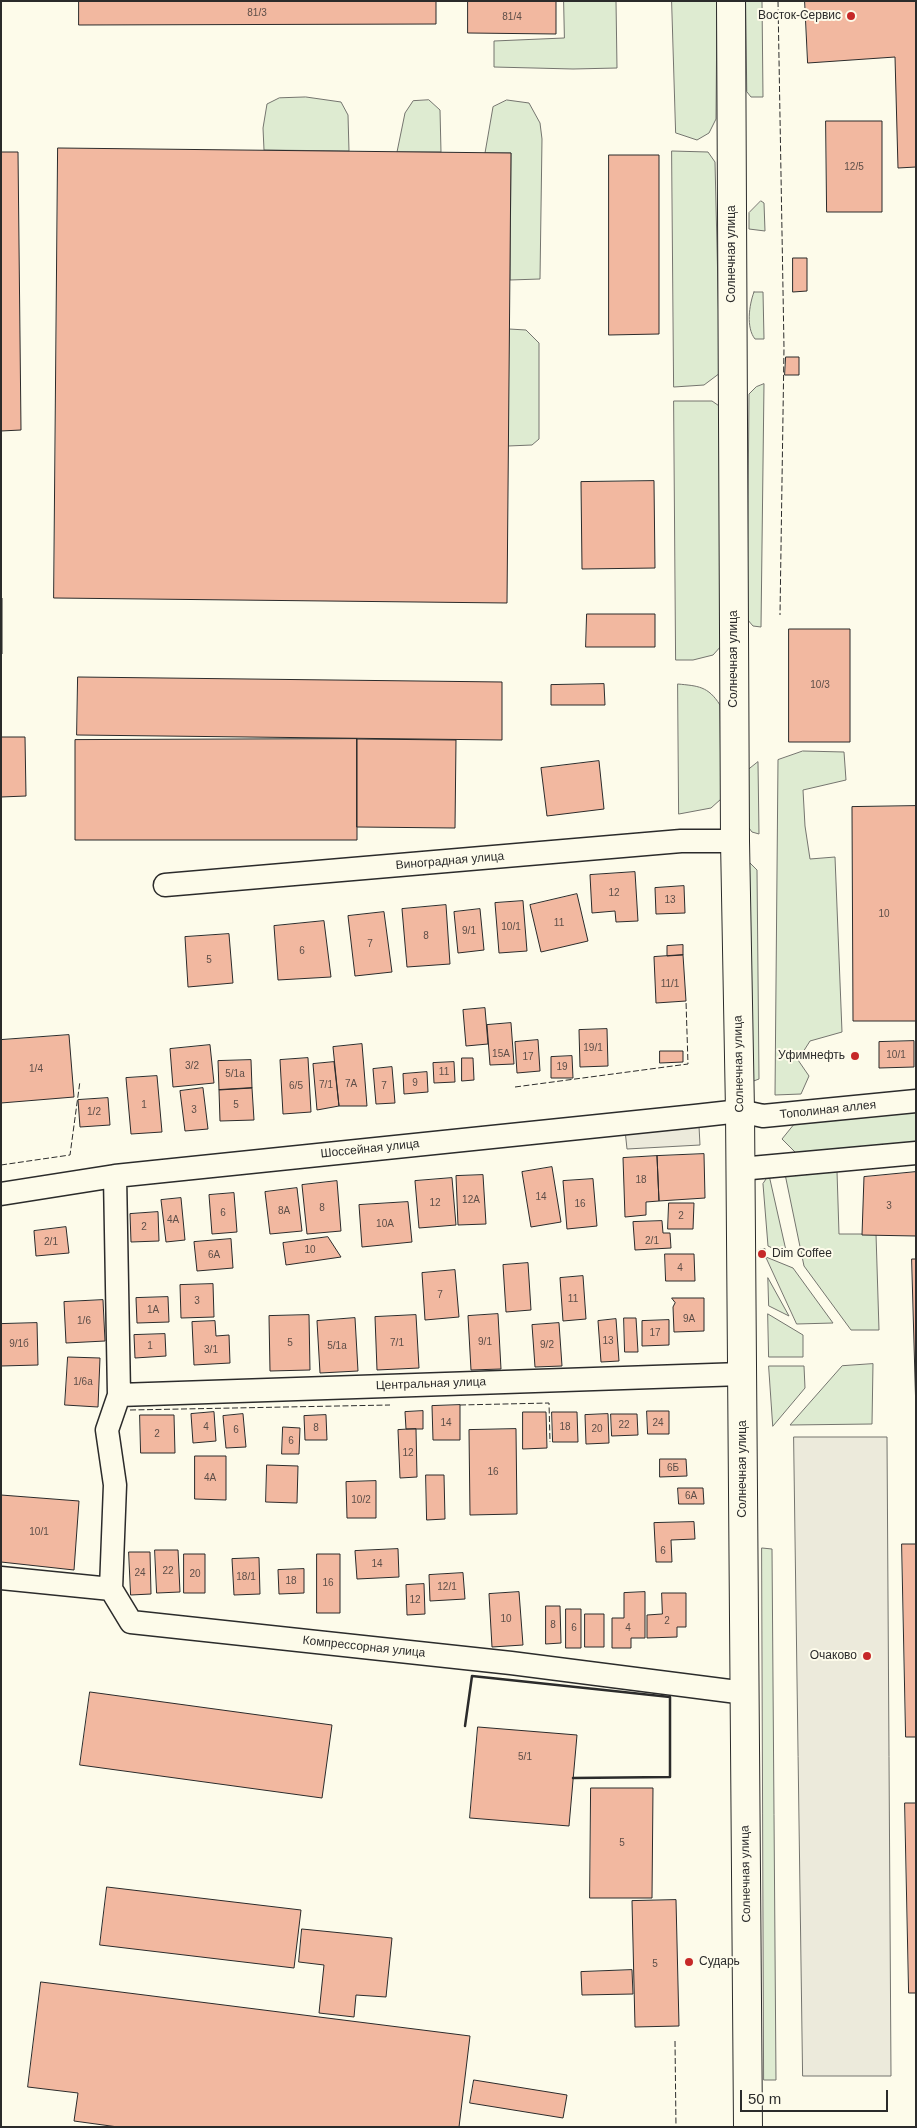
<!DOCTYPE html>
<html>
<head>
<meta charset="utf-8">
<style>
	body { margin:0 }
	#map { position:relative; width:917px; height:2128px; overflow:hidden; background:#fdfbea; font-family:Helvetica,sans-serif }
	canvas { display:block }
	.frame { position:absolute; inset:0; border:2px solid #2b2b2b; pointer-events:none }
	.scale { position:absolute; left:740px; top:2090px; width:148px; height:22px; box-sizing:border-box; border:2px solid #2b2b2b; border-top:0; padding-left:6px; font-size:15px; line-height:18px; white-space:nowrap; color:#2b2b2b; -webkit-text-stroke:4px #fdfbea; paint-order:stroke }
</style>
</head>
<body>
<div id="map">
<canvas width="917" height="2128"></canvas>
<div class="frame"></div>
<div class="scale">50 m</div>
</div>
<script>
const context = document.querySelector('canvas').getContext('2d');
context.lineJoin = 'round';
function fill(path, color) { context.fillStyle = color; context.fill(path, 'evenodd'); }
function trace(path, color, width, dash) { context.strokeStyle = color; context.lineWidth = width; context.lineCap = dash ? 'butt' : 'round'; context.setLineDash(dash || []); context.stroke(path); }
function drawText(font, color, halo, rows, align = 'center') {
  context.font = font + ' Helvetica,sans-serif'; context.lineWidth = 4; context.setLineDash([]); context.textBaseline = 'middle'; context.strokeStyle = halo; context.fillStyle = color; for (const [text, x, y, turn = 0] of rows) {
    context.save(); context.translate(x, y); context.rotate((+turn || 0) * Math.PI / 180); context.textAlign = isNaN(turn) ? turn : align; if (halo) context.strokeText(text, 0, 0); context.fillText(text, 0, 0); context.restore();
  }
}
const green = new Path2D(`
	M564,1H616L617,68L573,69L494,67V41L564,38Z
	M672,1H717L716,119L709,133L697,140L676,133Z
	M746,1H762L763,97H751L747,92Z
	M306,97L341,102L348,115L349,151L264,150L263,128L267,104L279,98Z
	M429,100L440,110L441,152H397L405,113L413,101Z
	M507,100L529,103L540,123L542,139L540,279L510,280L511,153H485L493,107Z
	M672,151L708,152L715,162L720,373L704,385L674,387Z
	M761,201L764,203L765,231L749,229V213Z
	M754,292H763L764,339H755C746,328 749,305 754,292Z
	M509,329L526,330L539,343V439L532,445L508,446Z
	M764,384L761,627L753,626L747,619L749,394L756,387Z
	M674,401H712L722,408V645L713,655L693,660H676Z
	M678,684C698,686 708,686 720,705L721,799L711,808L679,814Z
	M803,751L844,752L846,780L803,790L805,826L810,859L835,857L842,1032L810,1041L798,1060L809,1076L801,1094L775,1095L778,760Z
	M758,762L759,834L752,832L746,824L748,770Z
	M749,862L757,870L759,1079L751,1082L744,868Z
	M916,1110V1142L797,1154L782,1139L795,1123Z
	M837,1171L839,1234H876L879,1330H851L804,1266L785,1174Z
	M769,1175L787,1255L768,1246L763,1184Z
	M766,1257L793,1268L833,1323L797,1324Z
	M768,1278L789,1316L769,1306Z
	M768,1314L803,1335V1357H769Z
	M873,1364L872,1424L790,1425L842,1366Z
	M769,1366H804L805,1388L773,1426Z
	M762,1548L772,1549L776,2080H764Z`);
const parking = new Path2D(`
	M699,1126L700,1145L627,1149L625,1130Z
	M794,1437H887L891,2076H803Z`);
const building = new Path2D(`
	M79,1H436V24L79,25Z
	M468,1H556V34L468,33Z
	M805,1H916V167L898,168L895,57L808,63Z
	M826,121H882V212H827Z
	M58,148L511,153L507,603L54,598Z
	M1,152H18L21,430L1,431Z
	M609,155H659V334L609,335Z
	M793,258H807V291L793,292Z
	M786,357H799V375H785Z
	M654,481L655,568L582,569L581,482Z
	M1,598H2V654H1Z
	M587,614H655V647H586Z
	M789,629H850V742H789Z
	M78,677L502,682V740L77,735Z
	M604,684L605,705H551V685Z
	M1,737H25L26,796L1,797Z
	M357,739V840H75V740Z
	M357,739L456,740L455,828L357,827Z
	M599,761L604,809L547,816L541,768Z
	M916,806V1021H853L852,807Z
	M635,872L638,921L616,922L615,911L592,913L590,875Z
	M684,886L685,913L656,914L655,888Z
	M577,894L588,941L541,952L530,905Z
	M523,901L527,951L499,953L495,903Z
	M446,905L450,964L407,967L402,909Z
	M480,909L484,950L458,953L454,912Z
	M384,912L392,972L355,976L348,916Z
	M324,921L331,977L278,980L274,926Z
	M229,934L233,983L188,987L185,937Z
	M683,945V955L667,956V946Z
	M683,955L686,1001L656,1003L654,957Z
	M485,1008L488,1044L466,1046L463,1010Z
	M511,1023L514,1064L490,1065L487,1025Z
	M607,1029L608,1066L580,1067L579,1030Z
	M69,1035L74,1097L1,1103V1040Z
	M538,1040L540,1071L517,1073L515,1042Z
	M914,1041V1067L879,1068V1042Z
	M362,1044L367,1106H339L333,1047Z
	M210,1045L214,1083L173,1087L170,1049Z
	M660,1051H683V1062L660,1063Z
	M572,1056L573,1078H551V1057Z
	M308,1058L311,1112L283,1114L280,1060Z
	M462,1058H473L474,1080L462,1081Z
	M251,1060L252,1088L219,1090L218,1061Z
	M334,1062L339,1106L317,1110L313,1064Z
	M454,1062L455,1082L434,1083L433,1063Z
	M392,1067L395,1103L376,1104L373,1069Z
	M427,1072L428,1092L404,1094L403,1074Z
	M157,1076L162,1132L131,1134L126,1078Z
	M203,1088L208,1129L185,1131L180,1091Z
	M252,1088L254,1120L220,1121L219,1090Z
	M108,1098L110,1125L80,1127L78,1100Z
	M704,1154L705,1198L659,1201L657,1156Z
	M657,1156L659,1201L646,1202V1215L625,1217L623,1158Z
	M552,1167L561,1222L531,1227L522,1172Z
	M916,1172V1236L862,1235L864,1177Z
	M483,1175L486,1224L458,1225L456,1176Z
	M452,1178L456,1225L419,1228L415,1181Z
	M593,1179L597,1226L567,1229L563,1181Z
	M337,1181L341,1231L307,1234L302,1185Z
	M297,1188L302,1231L270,1234L265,1192Z
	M234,1193L237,1232L212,1234L209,1195Z
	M181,1198L185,1240L166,1242L161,1200Z
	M408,1202L412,1242L362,1247L359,1205Z
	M669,1203H694L693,1229H668Z
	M158,1212L159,1241L131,1242L130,1214Z
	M662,1221L663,1233H670L671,1248L635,1250L633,1222Z
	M66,1227L69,1253L36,1256L34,1231Z
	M328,1237L341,1257L286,1265L283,1243Z
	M231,1239L233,1268L197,1271L194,1242Z
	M765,1249L766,1258H759V1250Z
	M665,1254H694L695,1281H666Z
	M912,1259H916V1413Z
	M528,1263L531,1310L506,1312L503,1265Z
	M455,1270L459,1317L425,1320L422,1273Z
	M583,1276L586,1319L563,1321L560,1278Z
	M213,1284L214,1317L181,1318L180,1285Z
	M168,1297L169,1322L137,1323L136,1298Z
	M672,1298H704V1331L674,1332L673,1307L675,1303Z
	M103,1300L105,1341L66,1343L64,1302Z
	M498,1314L501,1369L471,1370L468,1316Z
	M309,1315L310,1370L270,1371L269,1316Z
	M416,1315L419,1368L377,1370L375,1317Z
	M355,1318L358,1371L320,1373L317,1321Z
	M624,1318H636L638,1352H625Z
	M616,1319L619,1361L601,1362L598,1321Z
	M669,1320V1345L642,1346V1321Z
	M215,1321L216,1336L229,1335L230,1363L194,1365L192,1322Z
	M37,1323L38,1365L1,1366V1324Z
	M559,1323L562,1366L535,1367L532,1325Z
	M165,1334L166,1356L135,1358L134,1335Z
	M68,1357L100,1358L98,1407L65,1405Z
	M460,1405V1440H433L432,1406Z
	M423,1411V1429H406L405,1412Z
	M647,1411H669V1434H648Z
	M214,1412L216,1441L193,1443L191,1414Z
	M523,1412H546L547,1448L523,1449Z
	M552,1412H577L578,1442H553Z
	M243,1414L246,1447L226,1448L223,1416Z
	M608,1414L609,1443L586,1444L585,1415Z
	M611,1414H637L638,1435L612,1436Z
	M140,1415H174L175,1453H141Z
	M326,1415L327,1440H305L304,1416Z
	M283,1427L300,1428L299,1454H282Z
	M416,1429L417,1477L400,1478L398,1430Z
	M516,1429L517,1514L470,1515L469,1430Z
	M195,1456H226V1500L195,1499Z
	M660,1459H686L687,1476L660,1477Z
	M267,1465L298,1466L297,1503L266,1502Z
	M426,1475H444L445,1519L427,1520Z
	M376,1481V1518H347L346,1482Z
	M678,1488H703L704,1504H679Z
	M1,1495L79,1501L74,1570L1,1562Z
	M694,1522L695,1539L671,1540L672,1562H656L654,1523Z
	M902,1544H916V1737H906Z
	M398,1549L399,1577L357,1579L355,1551Z
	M155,1550H178L180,1592L157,1593Z
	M129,1552H150L151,1594L131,1595Z
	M184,1554H205V1593H184Z
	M317,1554H340V1613H317Z
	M259,1558L260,1594L234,1595L232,1559Z
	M304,1569V1593L279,1594L278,1570Z
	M463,1573L465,1599L430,1601L429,1575Z
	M424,1584L425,1614L407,1615L406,1585Z
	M519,1592L523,1645L492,1647L489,1594Z
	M645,1592V1638H631V1648H612V1618H624V1593Z
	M662,1593H686V1627H677V1637L647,1638V1615L662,1614Z
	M546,1606H560L561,1643L546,1644Z
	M566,1609H581V1648H566Z
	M585,1614H604V1647H585Z
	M90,1692L332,1725L322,1798L80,1765Z
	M478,1727L577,1735L569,1826L470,1818Z
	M591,1788H653L652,1898H590Z
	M905,1803H916V1993H909Z
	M107,1887L301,1910L294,1968L100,1945Z
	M676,1900L679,2026L635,2027L632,1901Z
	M302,1929L392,1938L386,1997L356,1995L354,2017L319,2013L324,1965L299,1962Z
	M632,1970L633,1994L582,1995L581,1972Z
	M41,1982L470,2036L459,2127H118L74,2121L78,2093L28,2087Z
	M474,2080L567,2095L563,2118L470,2103Z`);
const minor = new Path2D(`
	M165,885L681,841H735
	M740,1169L916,1153
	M1,1194L115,1176L695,1116L740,1111L763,1116L916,1101
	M119,1395L742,1374
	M1,1578L111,1589L131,1622L511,1663L745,1693
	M111,1589L115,1485L107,1430L119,1395L115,1176`);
const major = new Path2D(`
	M731,1L735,841L740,1111L748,2127`);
const fence = new Path2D(`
	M778,1L784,348L780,615
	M515,1087L688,1064L686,1001
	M1,1165L70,1155L80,1081
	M460,1405L549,1403L550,1442
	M130,1410L390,1405
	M675,2041L676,2127`);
const wall = new Path2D(`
	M465,1726L472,1676L670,1697V1777L573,1778`);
const markers = [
	[851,16,5,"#c62828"],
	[855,1056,5,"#c62828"],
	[762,1254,5,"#c62828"],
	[867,1656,5,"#c62828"],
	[689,1962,5,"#c62828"]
];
const numberNames = [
	["81/3",257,13],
	["81/4",512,17],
	["12/5",854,167],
	["10/3",820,685],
	["12",614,893],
	["13",670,900],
	["10",884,914],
	["11",559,923],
	["10/1",511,927],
	["9/1",469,931],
	["8",426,936],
	["7",370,944],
	["6",302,951],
	["5",209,960],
	["11/1",670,984],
	["19/1",593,1048],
	["15А",501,1054],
	["10/1",896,1055],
	["17",528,1057],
	["3/2",192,1066],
	["19",562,1067],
	["1/4",36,1069],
	["11",444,1072],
	["5/1а",235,1074],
	["9",415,1083],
	["7А",351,1084],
	["7/1",326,1085],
	["6/5",296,1086],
	["7",384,1086],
	["1",144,1105],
	["5",236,1105],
	["3",194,1110],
	["1/2",94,1112],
	["18",641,1180],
	["14",541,1197],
	["12А",471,1200],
	["12",435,1203],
	["16",580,1204],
	["3",889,1206],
	["8",322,1208],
	["8А",284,1211],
	["6",223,1213],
	["2",681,1216],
	["4А",173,1220],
	["10А",385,1224],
	["2",144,1227],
	["2/1",652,1241],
	["2/1",51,1242],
	["10",310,1250],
	["6А",214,1255],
	["4",680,1268],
	["7",440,1295],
	["11",573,1299],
	["3",197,1301],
	["1А",153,1310],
	["9А",689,1319],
	["1/6",84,1321],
	["17",655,1333],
	["13",608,1341],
	["9/1",485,1342],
	["5",290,1343],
	["7/1",397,1343],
	["9/1б",19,1344],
	["9/2",547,1345],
	["1",150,1346],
	["5/1а",337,1346],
	["3/1",211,1350],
	["1/6а",83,1382],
	["14",446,1423],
	["24",658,1423],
	["22",624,1425],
	["4",206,1427],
	["18",565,1427],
	["8",316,1428],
	["20",597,1429],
	["6",236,1430],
	["2",157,1434],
	["6",291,1441],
	["12",408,1453],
	["6Б",673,1468],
	["16",493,1472],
	["4А",210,1478],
	["6А",691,1496],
	["10/2",361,1500],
	["10/1",39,1532],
	["6",663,1551],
	["14",377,1564],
	["22",168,1571],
	["24",140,1573],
	["20",195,1574],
	["18/1",246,1577],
	["18",291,1581],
	["16",328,1583],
	["12/1",447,1587],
	["12",415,1600],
	["10",506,1619],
	["2",667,1621],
	["8",553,1625],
	["6",574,1628],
	["4",628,1628],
	["5/1",525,1757],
	["5",622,1843],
	["5",655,1964]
];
const poiNames = [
	["Восток-Сервис",841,16],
	["Уфимнефть",845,1056],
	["Dim Coffee",772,1254,"left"],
	["Очаково",857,1656],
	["Сударь",699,1962,"left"]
];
const streetNames = [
	["Солнечная улица",732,254,-90],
	["Солнечная улица",734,659,-90],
	["Виноградная улица",450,861,-5],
	["Солнечная улица",739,1064,-91],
	["Тополиная аллея",828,1110,-6],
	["Шоссейная улица",370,1149,-6],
	["Центральная улица",431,1384,-2],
	["Солнечная улица",743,1469,-90],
	["Компрессорная улица",364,1647,6],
	["Солнечная улица",746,1874,-91]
];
fill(green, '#deebd1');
trace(green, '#74746e', 1);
fill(parking, '#eceadb');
trace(parking, '#74746e', 1);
fill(building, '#f2b8a0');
trace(building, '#2b2b2b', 1);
trace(minor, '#2b2b2b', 25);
trace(major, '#2b2b2b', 30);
trace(minor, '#fdfbea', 22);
trace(major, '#fdfbea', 28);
trace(fence, '#2b2b2b', 1, [6, 2.5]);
trace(wall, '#2b2b2b', 2.5);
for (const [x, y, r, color] of markers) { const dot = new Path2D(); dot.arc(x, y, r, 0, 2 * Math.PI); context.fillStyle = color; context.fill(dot); trace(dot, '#fdfbea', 2); }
drawText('10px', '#5d4e48', null, numberNames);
drawText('12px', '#2b2b2b', '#fdfbea', poiNames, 'right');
drawText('12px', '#2b2b2b', '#fdfbea', streetNames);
</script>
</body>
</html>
